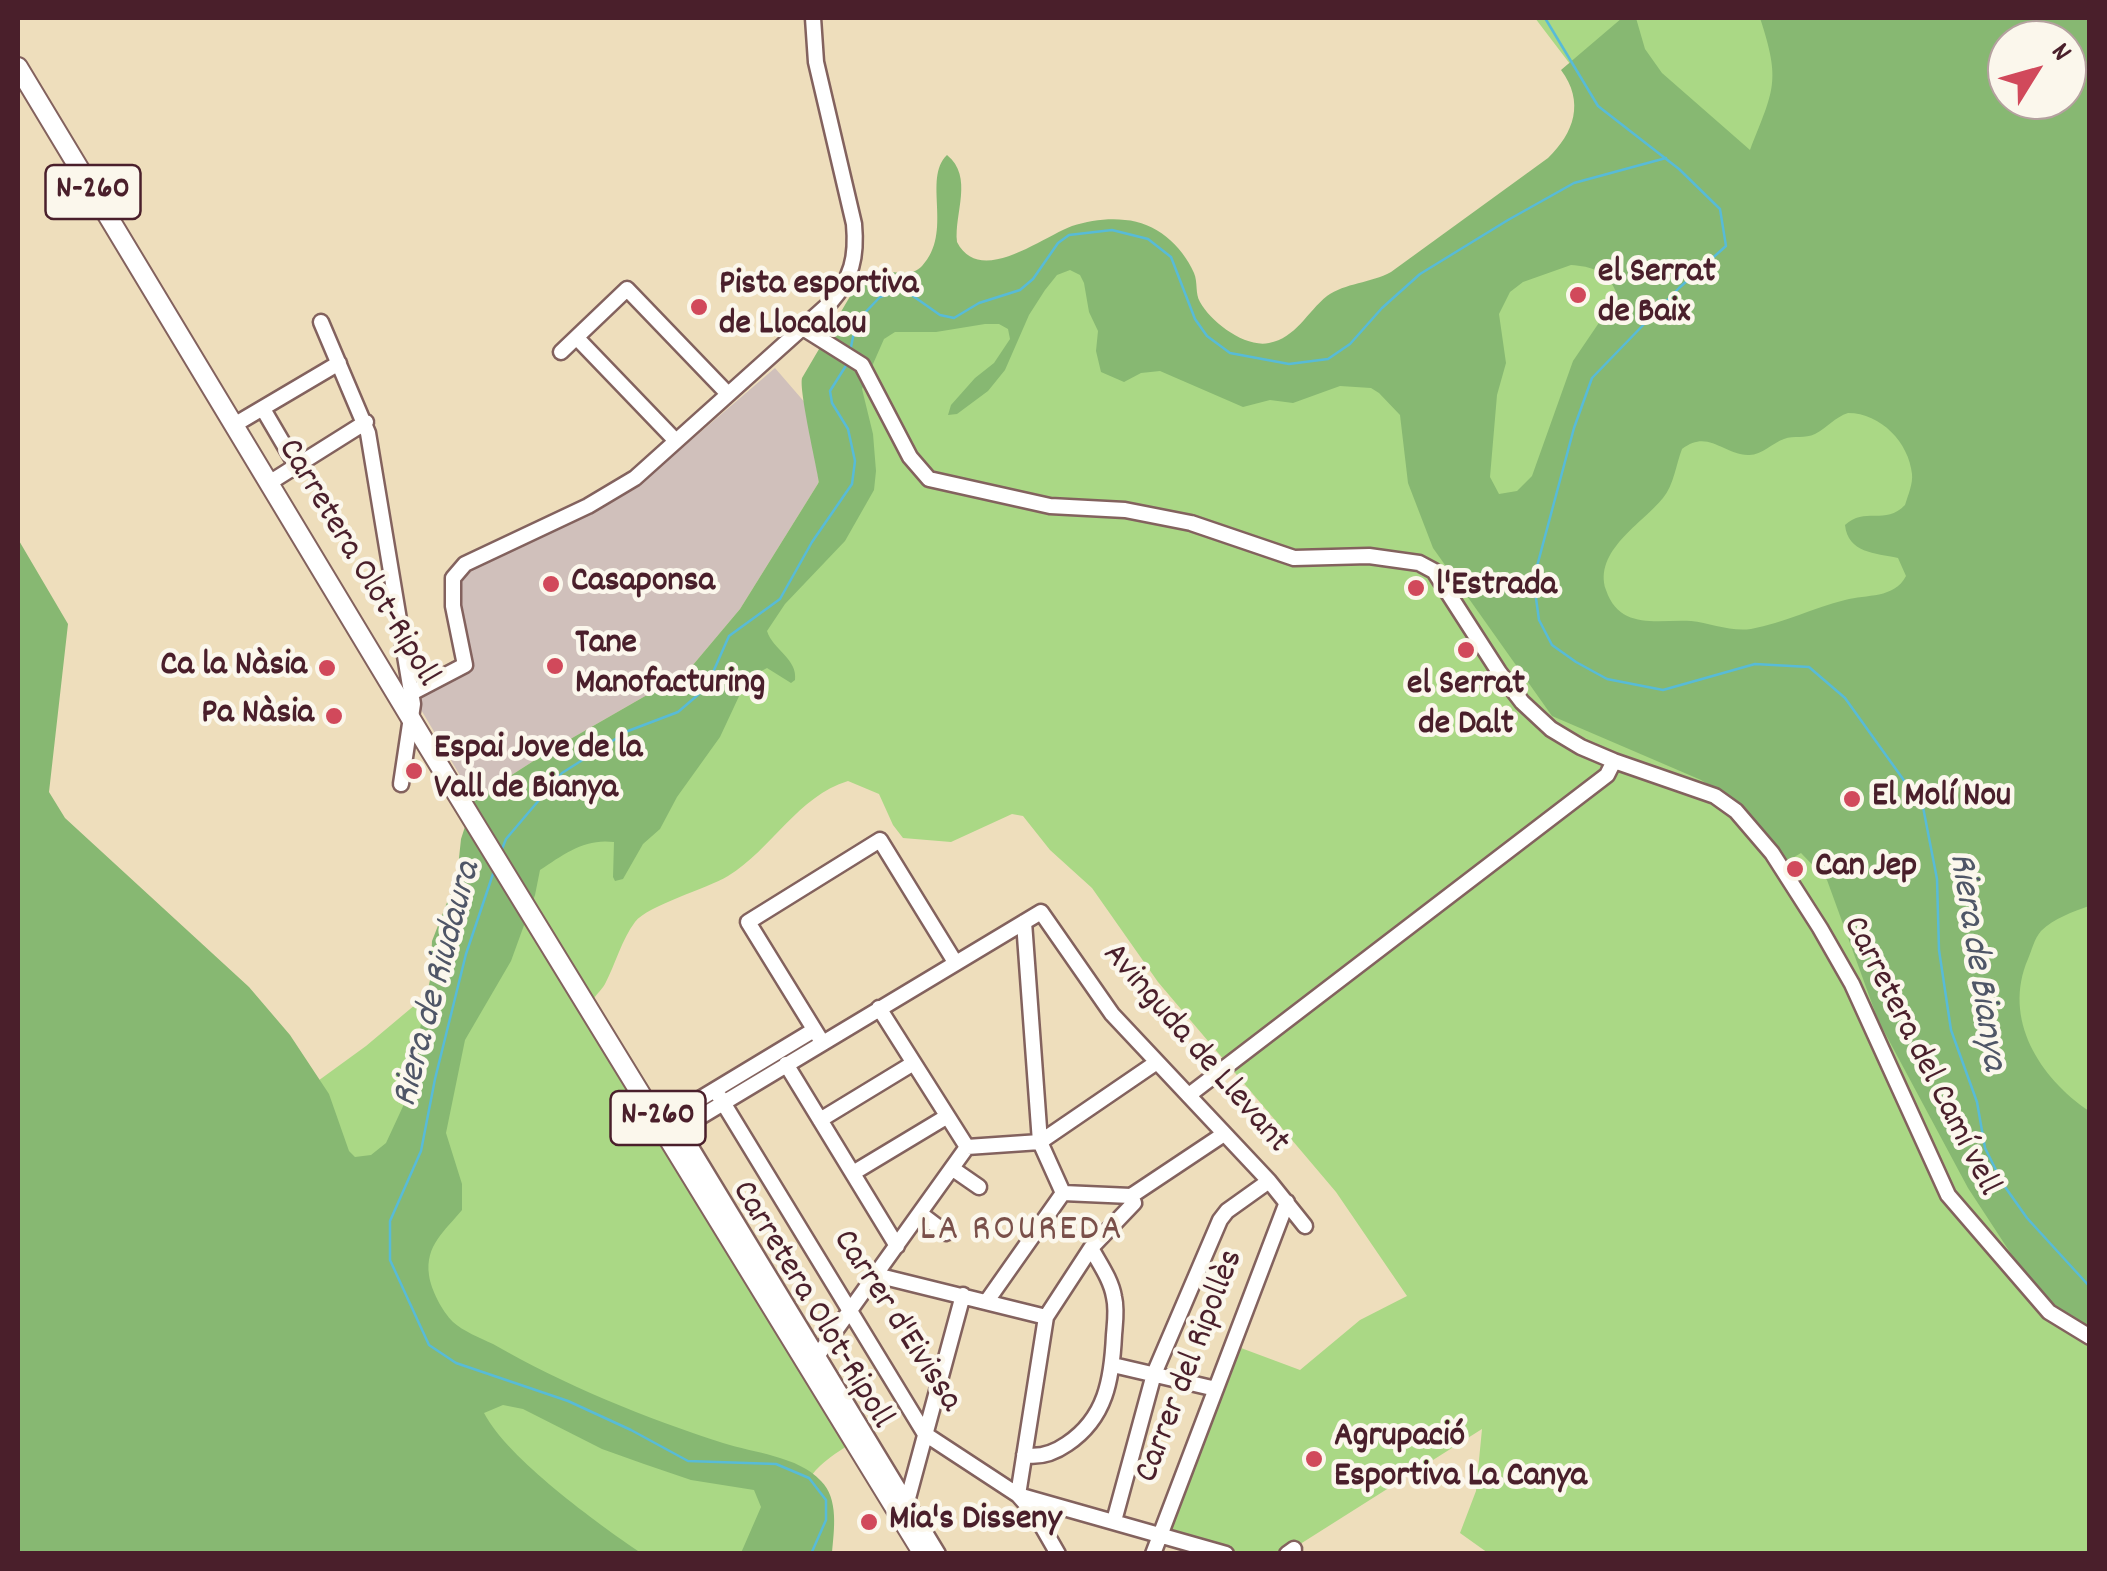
<!DOCTYPE html>
<html>
<head>
<meta charset="utf-8">
<style>
	body { margin:0 }
	#map { position:relative; width:2107px; height:1571px; overflow:hidden; background:#eedebc; font-family:Dekko,sans-serif }
	canvas { display:block }
	.frame { position:absolute; inset:0; border:20px solid #4a1f2b; pointer-events:none }
	.north { position:absolute; left:1987px; top:20px; width:100px; height:100px; box-sizing:border-box; background:#fbf7ec; border:2px solid #b4a19f; border-radius:50%; rotate:53deg; font-size:28px; font-weight:700; line-height:40px; text-align:center; color:#4a1f2b }
	.north::after { content:''; display:block; margin:auto; width:35px; height:45px; background:#d1495b; clip-path:polygon(50% 0,100% 100%,50% 72%,0 100%) }
</style>
</head>
<body>
<div id="map">
<canvas width="2107" height="1571"></canvas>
<div class="frame"></div>
<div class="north">N</div>
</div>
<script>
const context = document.querySelector('canvas').getContext('2d');
context.lineJoin = 'round';
function fill(path, color) { context.fillStyle = color; context.fill(path, 'evenodd'); }
function trace(path, color, width, dash) { context.strokeStyle = color; context.lineWidth = width; context.lineCap = dash ? 'butt' : 'round'; context.setLineDash(dash || []); context.stroke(path); }
function drawText(font, color, halo, rows, align = 'center') {
  context.font = font + ' Dekko,sans-serif'; context.lineWidth = 9; context.setLineDash([]); context.textBaseline = 'middle'; context.strokeStyle = halo; context.fillStyle = color; for (const [text, x, y, turn = 0] of rows) {
    context.save(); context.translate(x, y); context.rotate((+turn || 0) * Math.PI / 180); context.textAlign = isNaN(turn) ? turn : align; if (halo) context.strokeText(text, 0, 0); context.fillText(text, 0, 0); context.restore();
  }
}
const industrial = new Path2D(`
	M775,368L807,405L819,482L740,609L687,672L546,753L474,799L417,703L420,693L474,669L458,598L461,583L470,569L633,490Z`);
const green = new Path2D(`
	M1535,18H2089V1553H1488L1460,1533L1476,1491L1482,1429L1286,1553H1229L1163,1525L1241,1348L1300,1370L1360,1320L1407,1296L1336,1192L1158,982L1092,888L1050,850L1023,816L1012,814L951,842L903,838L893,825L879,794L848,781C798,796 772,849 728,876C707,889 648,905 635,922C622,939 615,965 605,984C601,991 595,995 592,1002L596,1001L806,1342L850,1444C791,1481 804,1491 811,1553L18,1554L267,1118L366,1046L447,978L631,730L805,560L841,351L1052,252L1235,368L1609,171L1570,64ZM2007,40H2067V100H2007Z`);
const forest = new Path2D(`
	M1622,18H1636L1645,49L1662,73L1750,150C1774,89 1781,82 1760,18H2089V906C2073,912 2054,918 2041,931C2034,939 2032,950 2028,959C2002,1019 2040,1078 2089,1111V1330L2038,1295L1968,1188L1878,1020L1827,880L1801,853L1784,863L1731,799L1701,780L1552,716L1433,548L1408,483L1400,415L1379,393L1371,388L1340,386L1293,403L1270,400L1243,407L1160,371L1141,373L1124,382L1101,372L1096,351L1098,331L1089,312L1084,283L1080,275L1070,270L1057,275L1045,290L1029,315L1005,370L988,391L957,414L948,415L951,405L975,378L994,363L1010,339L1008,329L999,324H985L936,332H895L884,339L862,389L873,434L876,471L874,490L845,541L785,604L767,631C773,650 798,659 795,680L791,683L767,668L754,675L741,692L720,737L677,797L660,829L643,844L623,879L615,881L613,877L614,842C585,838 564,854 540,870L535,895L511,961L465,1040L446,1133L462,1184V1210C445,1231 425,1245 429,1275C431,1290 442,1311 453,1322C463,1331 480,1338 493,1344C564,1385 645,1418 723,1443C754,1453 798,1456 821,1481C839,1499 834,1530 832,1553H741L761,1507L754,1490L691,1480L644,1464L602,1449L523,1409L503,1405L484,1413C508,1459 597,1523 641,1553H18V539L68,624L49,792L65,818L249,987L290,1035L329,1094L349,1151L355,1157L371,1155L386,1143L405,1102L430,980L432,941L457,877L461,839L474,799L546,753L687,672L740,609L819,482C816,463 799,391 802,378L862,276C880,263 908,282 922,266C954,232 922,179 947,155C974,177 954,213 957,242C980,287 1042,237 1072,226C1089,221 1107,218 1125,220C1155,222 1182,245 1194,273C1198,282 1195,294 1200,302C1211,322 1245,348 1269,343C1296,338 1307,312 1327,296C1345,283 1371,283 1391,272L1548,158C1574,133 1585,102 1561,70ZM2007,40H2067V100H2007ZM1571,265C1591,266 1609,272 1616,292L1613,302L1573,361L1532,476L1517,491L1499,494L1490,477L1497,395L1506,363L1499,314L1510,292L1523,282ZM1848,413C1881,413 1909,443 1912,474C1913,484 1908,495 1905,505C1885,526 1866,506 1845,525C1848,553 1875,553 1898,558L1906,576C1894,599 1867,594 1845,600C1813,608 1784,623 1751,629C1731,632 1710,623 1691,621C1658,619 1620,631 1606,590C1593,551 1643,523 1663,498C1674,485 1676,464 1682,449C1708,429 1722,454 1748,455C1761,456 1772,443 1784,439C1794,435 1805,439 1815,434C1827,428 1835,417 1848,413Z`);
const stream = new Path2D(`
	M1545,18L1598,106L1679,169L1720,209L1726,246L1679,288L1592,378L1574,428L1536,570L1535,591L1539,620L1552,645L1576,662L1607,679L1663,690L1755,664L1809,667L1845,698L1923,807L1937,879L1939,950L1951,1030L1977,1102L1985,1148L2003,1184L2027,1218L2090,1287
	M850,352L856,322L880,297L903,289L940,315L954,318L979,303L1020,290L1033,279L1058,243L1069,235L1112,230L1148,239L1171,257L1195,319L1207,336L1230,353L1289,364L1328,359L1350,344L1382,308L1420,274L1508,220L1574,183L1666,158
	M502,849L506,839L562,773L628,731L678,712L706,688L729,636L780,599L812,542L852,484L855,461L848,429L832,403L830,391L847,364
	M494,871L466,954L435,1079L421,1151L390,1221V1260L429,1345L456,1363L568,1401L631,1430L688,1461L776,1464L809,1478L826,1500V1520L811,1554`);
const minor = new Path2D(`
	M321,322L368,433L413,704L401,784
	M803,328L862,365L910,457L929,479L1050,506L1125,510L1191,523L1294,558L1369,556L1419,563L1434,571L1499,672L1522,702L1551,729L1581,747L1614,761L1715,796L1736,811L1772,853L1820,928L1852,984L1948,1195L2049,1312L2090,1337
	M577,338L676,441
	M561,352L627,289L728,394
	M263,409L297,467
	M234,425L339,363
	M269,483L366,422
	M400,699L465,665L453,606V578L465,564L588,506L635,478L830,303C852,278 857,257 854,224L816,62L813,18
	M1024,922L1040,1142L1063,1193L1131,1196
	M879,1008L967,1147L1040,1142L1157,1062
	M822,1042L748,922L880,840L955,962
	M786,1064L897,1246
	M716,1091L925,1434L1018,1495L1035,1514L1058,1554
	M1189,1095L1607,775L1614,761
	M672,1116L938,1554
	M665,1120L814,1030
	M820,1120L912,1064
	M680,1129L1041,912L1112,1014L1269,1181L1305,1226
	M1224,1134L1131,1196L1134,1203L1091,1248L1046,1317L1018,1495L1226,1554
	M953,1169L979,1187
	M853,1173L946,1117
	M921,1214L946,1233
	M876,1275L1046,1317
	M987,1301L1063,1193
	M818,1355L967,1147
	M1113,1365L1216,1389
	M1024,1455C1040,1458 1054,1453 1067,1444C1106,1418 1112,1379 1114,1335C1115,1323 1117,1309 1114,1297C1111,1279 1099,1263 1091,1248
	M907,1502L963,1295
	M1114,1521L1154,1374L1220,1220L1227,1211L1269,1181
	M1153,1554L1287,1202
	M1287,1554L1294,1549`);
const major = new Path2D(`
	M18,67L428,747L923,1554`);
const markers = [
	[1578,295,10,"#d1495b"],
	[699,307,10,"#d1495b"],
	[551,584,10,"#d1495b"],
	[1416,588,10,"#d1495b"],
	[1466,650,10,"#d1495b"],
	[555,666,10,"#d1495b"],
	[327,668,10,"#d1495b"],
	[334,716,10,"#d1495b"],
	[414,771,10,"#d1495b"],
	[1852,799,10,"#d1495b"],
	[1795,869,10,"#d1495b"],
	[1314,1459,10,"#d1495b"],
	[869,1522,10,"#d1495b"]
];
const shields = [
	[93,192,95],
	[658,1118,95]
];
const shieldNames = [
	["N-260",93,192],
	["N-260",658,1118]
];
const poiNames = [
	["el Serrat",1598,275],
	["de Baix",1598,315],
	["Pista esportiva",719,287],
	["de Llocalou",719,327],
	["Casaponsa",571,584],
	["l'Estrada",1436,588],
	["Tane",575,646],
	["Manofacturing",575,686],
	["Ca la Nàsia",307,668,"right"],
	["el Serrat",1466,687,"center"],
	["de Dalt",1466,727,"center"],
	["Pa Nàsia",314,716,"right"],
	["Espai Jove de la",434,751],
	["Vall de Bianya",434,791],
	["El Molí Nou",1872,799],
	["Can Jep",1815,869],
	["Agrupació",1334,1439],
	["Esportiva La Canya",1334,1479],
	["Mia's Disseny",889,1522]
];
const streetNames = [
	["Carretera Olot-Ripoll",356,564,59],
	["Avinguda de Llevant",1194,1050,49],
	["Carretera del Camí vell",1919,1057,63],
	["Carretera Olot-Ripoll",810,1306,59],
	["Carrer d'Eivissa",895,1322,57],
	["Carrer del Ripollès",1192,1367,-69]
];
const waterNames = [
	["Riera de Bianya",1974,962,81],
	["Riera de Riudaura",440,985,-75]
];
const neighbourhoodNames = [
	["LA ROUREDA",1022,1233]
];
fill(industrial, '#d0c0bb');
fill(green, '#aad885');
fill(forest, '#87b872');
trace(stream, '#58bbd7', 2.5);
trace(minor, '#83625e', 19);
trace(major, '#83625e', 22);
trace(minor, '#fff', 14);
trace(major, '#fff', 18);
for (const [x, y, r, color] of markers) { const dot = new Path2D(); dot.arc(x, y, r, 0, 2 * Math.PI); context.fillStyle = color; context.fill(dot); trace(dot, '#fbf7ec', 4); }
for (const [x, y, w] of shields) { const box = new Path2D(); box.roundRect(x - w / 2, y - 27, w, 54, 8); context.fillStyle = '#fbf7ec'; context.fill(box); trace(box, '#4a1f2b', 2.5); }
drawText('bold 32px', '#4a1f2b', null, shieldNames);
drawText('bold 35px', '#4a1f2b', '#fbf7ec', poiNames, 'left');
drawText('35px', '#4a1f2b', '#fbf7ec', streetNames);
drawText('italic 38px', '#4f5667', '#fbf7ec', waterNames);
context.letterSpacing = '2.5px';
drawText('38px', '#7a504a', '#fbf7ec', neighbourhoodNames);
context.letterSpacing = '0px';
</script>
</body>
</html>
